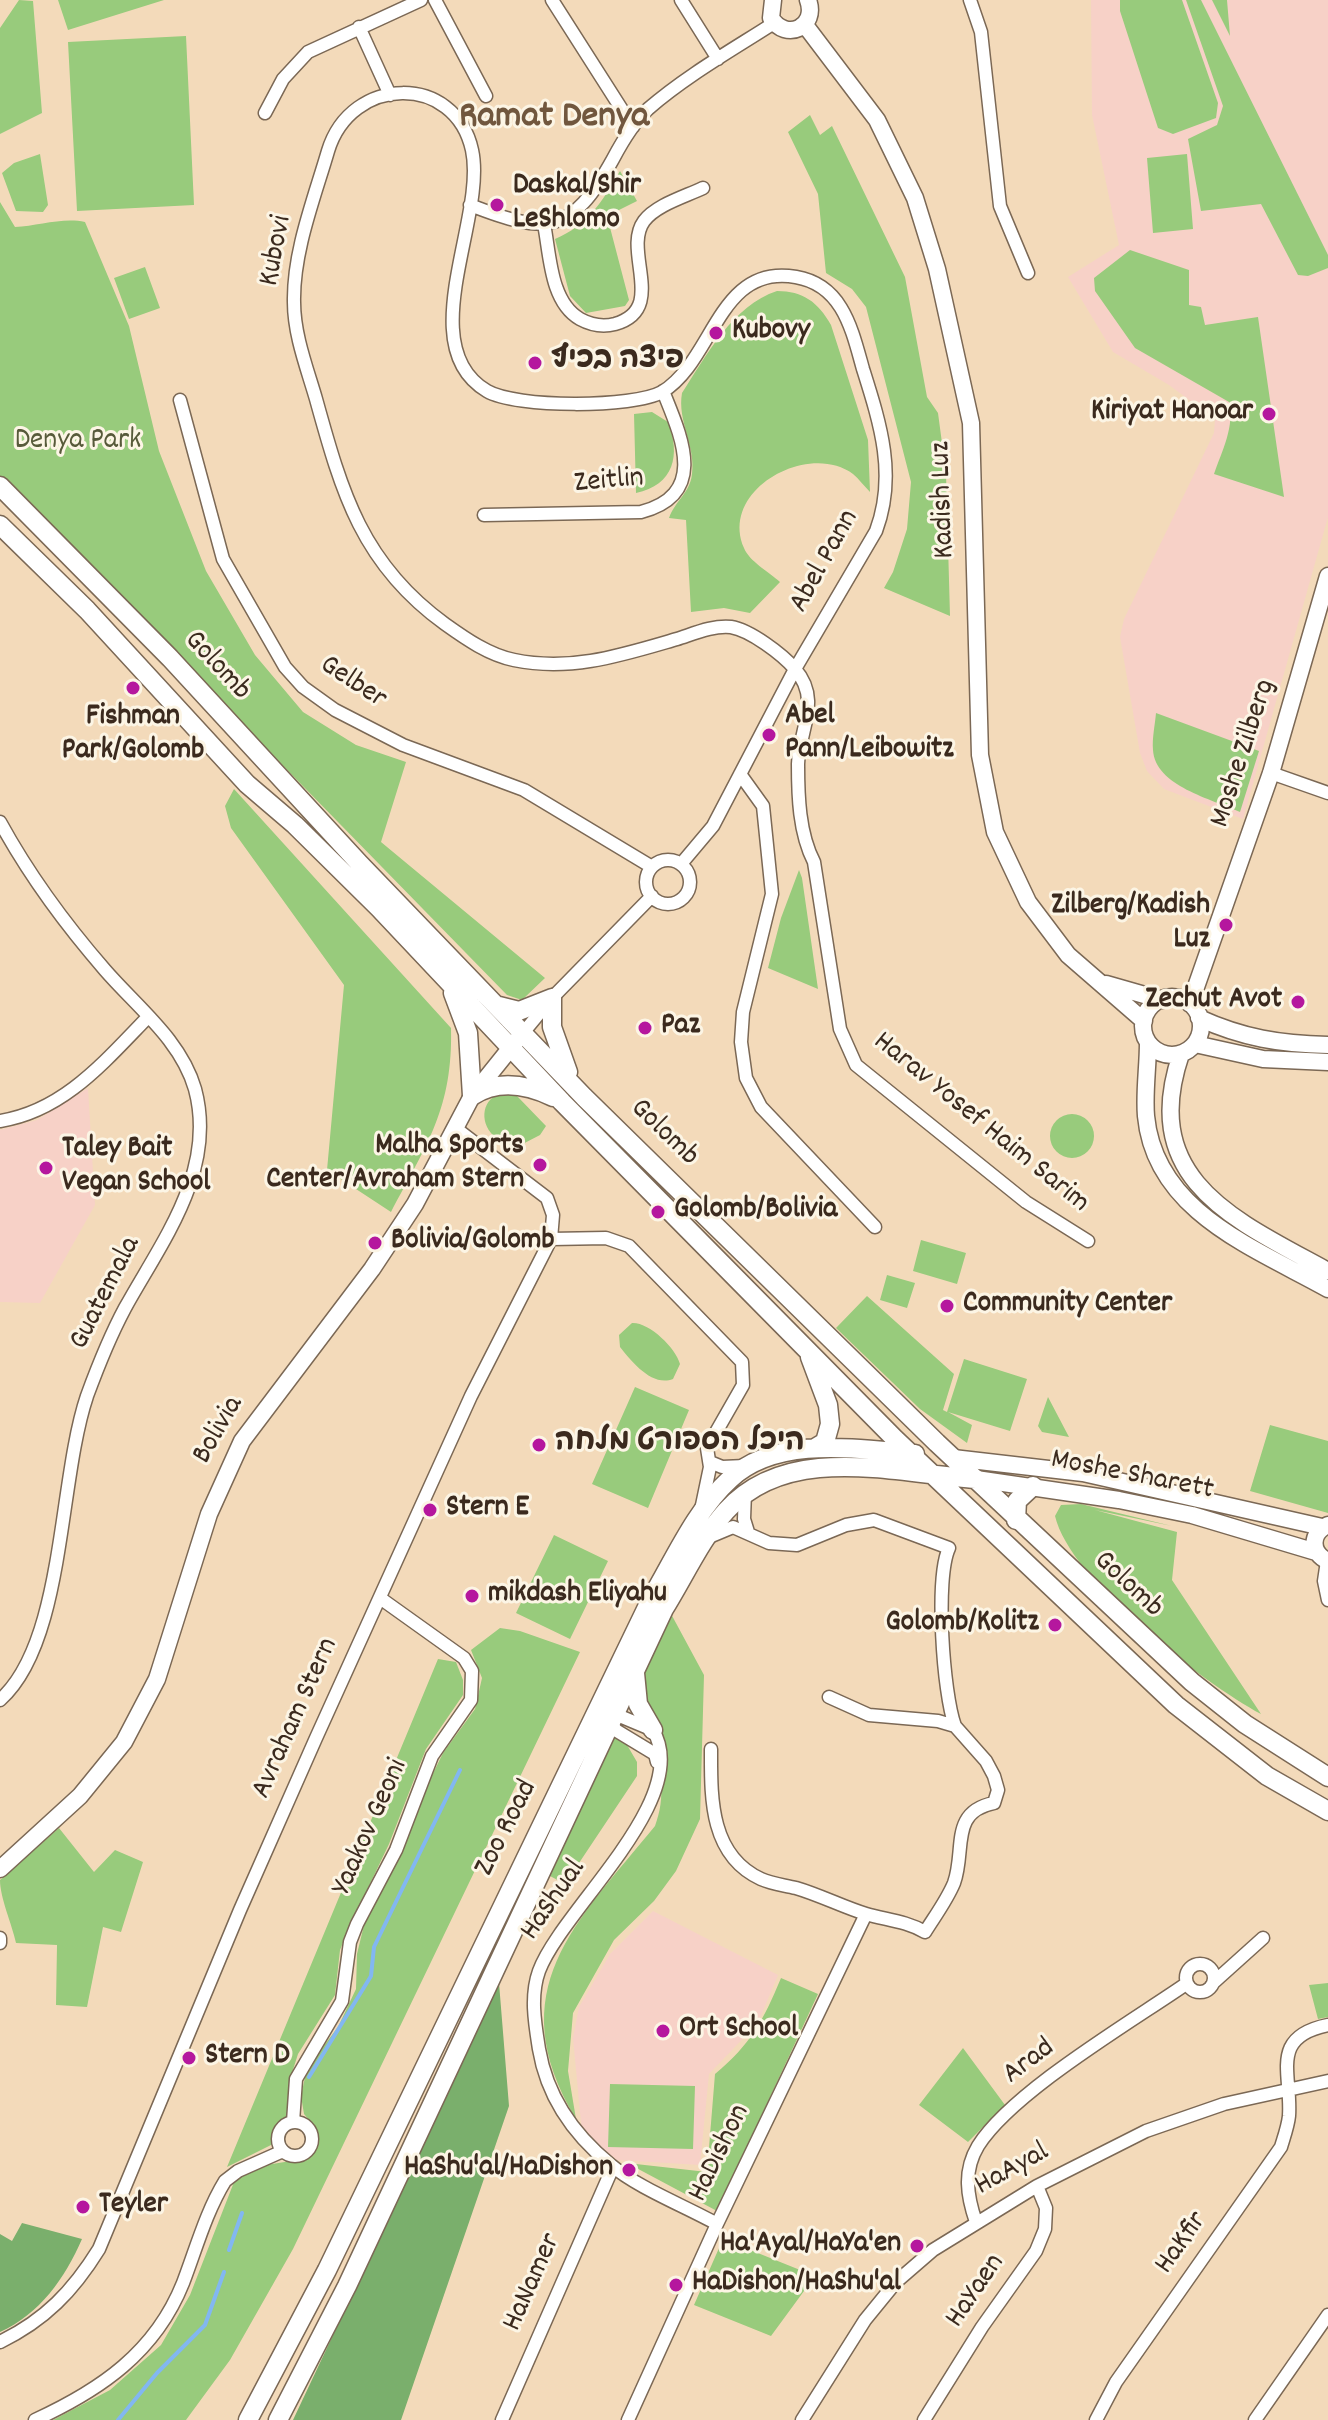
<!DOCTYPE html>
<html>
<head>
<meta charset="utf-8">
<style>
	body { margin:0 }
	canvas { display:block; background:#f3daba }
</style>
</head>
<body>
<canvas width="1328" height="2420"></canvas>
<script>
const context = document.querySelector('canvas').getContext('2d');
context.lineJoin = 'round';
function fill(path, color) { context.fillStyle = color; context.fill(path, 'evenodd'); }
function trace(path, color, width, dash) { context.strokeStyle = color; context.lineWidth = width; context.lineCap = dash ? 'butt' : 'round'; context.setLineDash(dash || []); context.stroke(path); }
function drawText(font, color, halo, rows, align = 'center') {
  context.font = font + ' Dekko,"Playpen Sans Hebrew",sans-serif'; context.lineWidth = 6; context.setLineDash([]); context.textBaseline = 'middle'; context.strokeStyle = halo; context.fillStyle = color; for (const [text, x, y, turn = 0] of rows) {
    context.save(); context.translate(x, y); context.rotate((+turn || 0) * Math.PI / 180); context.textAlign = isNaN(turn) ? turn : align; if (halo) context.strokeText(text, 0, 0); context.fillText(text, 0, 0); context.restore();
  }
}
const built = new Path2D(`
	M1091,0H1328V517L1243,819L1164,789L1147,771L1140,753L1120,637L1124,619L1214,433L1215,419L1169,385L1113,352L1068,277L1119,245L1092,115Z
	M88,1088L95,1205L40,1303L0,1302V1130L37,1120Z
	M653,1911L778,1975L758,2023L709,2074L700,2165L617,2160L582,2133L573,2038L579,2007L610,1954Z`);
const green = new Path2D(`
	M19,0L33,1L42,113L0,134V28Z
	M58,0H164L68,30Z
	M1120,0H1182L1218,103L1216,118L1173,134L1158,128L1120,11Z
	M1186,0H1201L1328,255V268L1308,276L1298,275L1261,204L1201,211L1188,139L1217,125L1223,106Z
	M1212,0H1227L1230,36Z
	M186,36L194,205L77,211L68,42Z
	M810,115L820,135L832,126L905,277L927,397L938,413L946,473L950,616L884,588L893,572L907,529L911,482L866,307L852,289L826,273L818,194L788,132Z
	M40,154L48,205L43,212L16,211L2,173L14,163Z
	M1187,154L1193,229L1153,233L1147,158Z
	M620,171L637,201L607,216L629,300L625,306L586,313L570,296L555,239C588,225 602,202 620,171Z
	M0,202L15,227C38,226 63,217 85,222L129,326L159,451L206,571L255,655L303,712L356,745L406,762L381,842L545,978L522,1000L507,995L0,476Z
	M1130,250L1189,270V305L1201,307L1205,325L1258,317L1284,497L1214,474C1222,451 1235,426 1229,402L1135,348L1095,291L1094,278Z
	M145,267L160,308L129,319L114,278Z
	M777,291C803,291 818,302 831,325L868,440L870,492C864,486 859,479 853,474C808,441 719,490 744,548C749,561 769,572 780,582L750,613L724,608L691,612L686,520L669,518C675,501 690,493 692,474C696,446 677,421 682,393C706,356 733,305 777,291Z
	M652,412L668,422C681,455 674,485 636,493L634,414Z
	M1156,713L1259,751L1240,812C1212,799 1155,786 1153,750C1152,738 1155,725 1156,713Z
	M234,789L451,1028C453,1108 427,1144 391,1212L327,1170L344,985L231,828L225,806Z
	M799,870L802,878L818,989L768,968L781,918Z
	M505,1094L517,1096L546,1126L540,1135L513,1149C505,1144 496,1140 491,1133C478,1117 485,1094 505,1094Z
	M1050 1136a22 22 0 1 1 44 0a22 22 0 1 1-44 0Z
	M921,1240L966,1253L957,1284L913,1271Z
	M887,1275L915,1283L907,1308L880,1300Z
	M867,1296L954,1374L943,1410L947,1412L964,1359L1027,1379L1010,1431L948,1412L972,1425L967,1443L920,1409L836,1328Z
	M632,1323C649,1322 676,1348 680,1364L673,1379C652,1387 632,1362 620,1347L619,1335Z
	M635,1387L689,1410L648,1508L592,1484Z
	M1048,1397L1069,1437L1042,1432L1038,1426Z
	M1270,1425L1328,1441V1513L1250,1491Z
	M1081,1504L1172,1526L1095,1510L1177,1532L1172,1580L1261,1714C1203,1683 1070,1580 1055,1516L1061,1505Z
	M554,1535L608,1561L570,1639L516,1613Z
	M670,1612L704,1675L700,1819L676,1871L654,1901L614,1940L573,2013L568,2071L576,2119C499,1990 576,1923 655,1826C678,1769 632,1713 647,1655C650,1641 663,1625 670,1612Z
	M500,1628L520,1631L580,1652L293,2249L230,2360L186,2420H53L110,2390L161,2345L190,2295L234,2182L254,2167L309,2158L318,2145L314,2126L304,2114L301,2096L307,2068L338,2027L356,1989L357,1954L364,1925L419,1802L443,1753L475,1709L482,1678L471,1650Z
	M438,1659L456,1662L463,1680V1695L426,1749L389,1844L348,1930L340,1950L335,1995L298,2054L291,2076L288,2118L278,2124L271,2145L227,2167Z
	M623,1738L637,1762V1776L565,1884L550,1876L607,1739Z
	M59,1828L94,1872L115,1850L143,1862L121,1932L103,1927L87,2007L56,2005L57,1945L16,1943C12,1924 0,1898 0,1880Z
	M781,1978L818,1994L717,2211L627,2163L707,2172L715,2074C751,2044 763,2021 781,1978Z
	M1328,1983V2017L1318,2019L1309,1985Z
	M963,2048L1005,2105L968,2142L919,2105Z
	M610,2084L695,2086L693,2149L608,2147Z
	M723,2239L815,2276L771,2336L694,2305Z`);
const forest = new Path2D(`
	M499,1983L509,2106L401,2420H293Z
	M22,2223L82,2239C65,2278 40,2314 0,2332V2234L12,2241Z`);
const stream = new Path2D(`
	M309,2077L371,1976L374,1947L460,1770
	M229,2250L242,2213
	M118,2420L157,2373L205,2325L224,2272`);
const minor = new Path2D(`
	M435,0L486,96
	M552,0L633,127
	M681,0L718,59
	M970,0L981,32L1000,206L1028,273
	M359,27L390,95
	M265,113L283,79L308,52L421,0
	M470,205C547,235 571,235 613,159C622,142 633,123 648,109C686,76 732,50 774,23
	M544,224C550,254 550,302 580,319C591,325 603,327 615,324C668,309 622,251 644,221C656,205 684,197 703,188
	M180,400L223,559L285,667L303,687L335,710L403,745L524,790L652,867
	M484,515L641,512C709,494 681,436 663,391
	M1271,773L1328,793
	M740,774L763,806L772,894L743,1012L741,1042L746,1078L761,1107L875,1227
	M0,822C29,875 65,924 105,970C137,1007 181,1040 195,1089C217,1171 162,1241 125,1308C110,1336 98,1366 87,1396C58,1482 65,1642 0,1700
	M646 882a22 22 0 1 1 44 0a22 22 0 1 1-44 0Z
	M681,864L713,826L795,669L876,531C897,475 880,423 863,369C852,330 843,285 796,277C718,263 714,361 662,392C633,408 516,408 487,391C411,346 487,218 472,150C455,73 351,75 328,151C314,199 293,252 294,302C294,335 307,368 316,399C342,493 362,564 445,624C466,639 489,655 514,660C571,672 622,655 677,639C693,634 713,625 731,627C750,630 782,654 795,669C822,700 799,730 798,764C798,796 799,833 814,862L840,1029L856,1065L1026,1202L1088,1241
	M523,1033L552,998L652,896
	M0,1121C64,1111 105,1061 148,1017
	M551,1239L606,1238L629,1246L742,1362L743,1385L707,1448L710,1467L701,1510
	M710,1462L722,1467L745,1466
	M745,1492L744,1519L748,1532
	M709,1537L733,1527L769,1543L797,1545L846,1525L874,1520L949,1548C935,1578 943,1693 955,1726
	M1327,1561L1324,1581L1328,1600
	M610,1712L653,1730C694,1799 562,1909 539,1971C530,1996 535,2024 539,2049C547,2097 574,2135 611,2165C638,2188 685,2206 717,2224
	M606,1719L617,1731L655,1754L657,1762
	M711,1749C711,1796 709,1855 761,1879C772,1884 784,1885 796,1888C820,1895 843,1907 866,1914C887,1920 906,1921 925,1932C935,1916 947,1900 954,1883C966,1850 949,1812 994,1803L998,1790L994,1776L986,1761L955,1726L938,1721L869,1715L829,1697
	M0,1938V1943
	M1186 1978a14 14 0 1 1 28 0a14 14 0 1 1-28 0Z
	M1213,1983L1263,1938
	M293,2122L296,2079L342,2001L350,1942L357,1924L396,1850L432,1756L471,1700L472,1671L464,1658L380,1598
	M278 2139a17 17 0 1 1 34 0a17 17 0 1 1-34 0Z
	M976,2222C967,2196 963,2171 978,2146C1012,2092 1131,2022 1186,1984
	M0,2342C45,2320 73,2291 99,2249L240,1910L316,1738L471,1396L551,1239L553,1215L547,1198L454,1127
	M35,2420C100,2390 155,2353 183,2283C196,2249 206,2212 225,2181L238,2171L283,2151
	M502,2420L613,2167
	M628,2420L717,2224L866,1914
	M802,2420L865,2320L896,2282L933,2250L1037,2186L1146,2131L1224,2104L1328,2081
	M924,2420L982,2327L1036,2251L1045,2229L1046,2208L1037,2186
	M1096,2420L1116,2382L1281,2147C1284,2137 1288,2126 1289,2116C1292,2073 1269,2037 1328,2025
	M1255,2420L1328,2315`);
const tertiary = new Path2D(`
	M773,0L771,18C786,42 818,27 808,0
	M805,25L877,120L915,198L937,269L971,423L980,755L995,832L1028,902L1068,955L1144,1021
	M1106,984L1162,1000
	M1143 1026a29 29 0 1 1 58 0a29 29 0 1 1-58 0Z
	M1190,1004L1271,773L1328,576
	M1199,1018C1243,1038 1280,1044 1328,1045
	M1148,1043C1148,1067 1144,1092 1146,1116C1155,1212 1255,1248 1328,1289
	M1195,1044L1263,1059L1328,1062
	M1181,1054C1138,1180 1235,1220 1328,1271
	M953,1458L1083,1473L1322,1527
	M976,1479L1119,1500L1192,1515L1316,1552
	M1328,1525C1310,1533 1310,1553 1328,1561
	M0,1869L80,1796L124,1742L157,1679L209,1514L242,1441L372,1269L415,1204L472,1096L517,1040`);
const secondary = new Path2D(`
	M0,486L170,658L359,863L584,1097L937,1443L1192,1682L1245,1724L1328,1777
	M0,525L87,610L247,784L295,825L379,908L562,1102L895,1439L1176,1705L1267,1776L1328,1811
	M453,993L468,1033L472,1096
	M552,998V1027L568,1072
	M499,1006L519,1011L552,998
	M472,1096C498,1079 526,1084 553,1097
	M810,1357L828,1405L830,1424L825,1442L815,1448
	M1016,1520L1017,1501L1033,1486
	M635,1673L638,1704L653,1730
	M248,2420L327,2270L652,1597C675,1558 696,1510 730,1479C777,1435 857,1449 915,1454
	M278,2420L347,2286L664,1609C684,1577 701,1539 726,1511C788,1442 895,1473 976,1479`);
const markers = [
	[497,205,8,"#b5179e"],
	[716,333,8,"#b5179e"],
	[535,363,8,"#b5179e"],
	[1269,414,8,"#b5179e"],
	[133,688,8,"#b5179e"],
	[769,735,8,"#b5179e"],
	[1226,925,8,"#b5179e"],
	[1298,1002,8,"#b5179e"],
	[645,1028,8,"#b5179e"],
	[540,1165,8,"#b5179e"],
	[46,1168,8,"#b5179e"],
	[658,1212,8,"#b5179e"],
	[375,1243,8,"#b5179e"],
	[947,1306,8,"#b5179e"],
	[539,1445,8,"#b5179e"],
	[430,1510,8,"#b5179e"],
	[472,1596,8,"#b5179e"],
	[1055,1625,8,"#b5179e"],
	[663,2031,8,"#b5179e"],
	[189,2058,8,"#b5179e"],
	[629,2170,8,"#b5179e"],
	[83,2207,8,"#b5179e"],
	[917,2246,8,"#b5179e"],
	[676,2285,8,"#b5179e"]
];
const poiNames = [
	["Daskal/Shir",513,188],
	["LeShlomo",513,222],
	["Kubovy",732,333],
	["פיצה בכיף",551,363],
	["Kiriyat Hanoar",1253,414,"right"],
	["Abel",785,718],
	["Pann/Leibowitz",785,752],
	["Fishman",133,719,"center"],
	["Park/Golomb",133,753,"center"],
	["Zilberg/Kadish",1210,908,"right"],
	["Luz",1210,942,"right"],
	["Zechut Avot",1282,1002,"right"],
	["Paz",661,1028],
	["Malha Sports",524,1148,"right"],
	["Center/Avraham Stern",524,1182,"right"],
	["Taley Bait",62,1151],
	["Vegan School",62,1185],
	["Golomb/Bolivia",674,1212],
	["Bolivia/Golomb",391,1243],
	["Community Center",963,1306],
	["היכל הספורט מלחה",555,1445],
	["Stern E",446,1510],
	["mikdash Eliyahu",488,1596],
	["Golomb/Kolitz",1039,1625,"right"],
	["Ort School",679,2031],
	["Stern D",205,2058],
	["HaShu'al/HaDishon",613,2170,"right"],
	["Teyler",99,2207],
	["Ha'Ayal/HaYa'en",901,2246,"right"],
	["HaDishon/HaShu'al",692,2285]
];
const streetNames = [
	["Kubovi",278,251,-79],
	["Zeitlin",609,483,-5],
	["Kadish Luz",945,500,-92],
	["Abel Pann",826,562,-61],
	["Golomb",216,667,47],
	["Gelber",352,684,33],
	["Moshe Zilberg",1245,754,-72],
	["Harav Yosef Haim Sarim",980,1124,39],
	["Golomb",663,1134,44],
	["Guatemala",107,1294,-63],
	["Bolivia",220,1431,-60],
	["Moshe Sharett",1132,1477,11],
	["Golomb",1127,1586,43],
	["Avraham Stern",297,1719,-66],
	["Yaakov Geoni",372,1828,-66],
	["Zoo Road",508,1829,-63],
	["HaShual",555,1901,-55],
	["Arad",1030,2063,-37],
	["HaDishon",721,2154,-64],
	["HaAyal",1013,2171,-29],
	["HaKfir",1183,2244,-55],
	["HaNamer",534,2283,-66],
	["HaYaen",977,2292,-56]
];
const parkNames = [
	["Denya Park",78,443]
];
const districtNames = [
	["Ramat Denya",554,120]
];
fill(built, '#f7d1c7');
fill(green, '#98cb7c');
fill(forest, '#7aaf6c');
trace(stream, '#82b7f1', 4);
trace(minor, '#7b6855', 15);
trace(tertiary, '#7b6855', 19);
trace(secondary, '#7b6855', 21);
trace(minor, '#fff', 12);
trace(tertiary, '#fff', 16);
trace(secondary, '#fff', 18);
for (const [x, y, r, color] of markers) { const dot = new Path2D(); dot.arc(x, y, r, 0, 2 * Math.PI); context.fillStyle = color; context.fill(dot); trace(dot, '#fcf5e5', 3); }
drawText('bold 30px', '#3b2a1e', '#fcf5e5', poiNames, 'left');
drawText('30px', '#3b2a1e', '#fcf5e5', streetNames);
drawText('30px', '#575a3a', '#fcf5e5', parkNames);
drawText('bold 38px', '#71573e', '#fcf5e5', districtNames);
</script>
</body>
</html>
